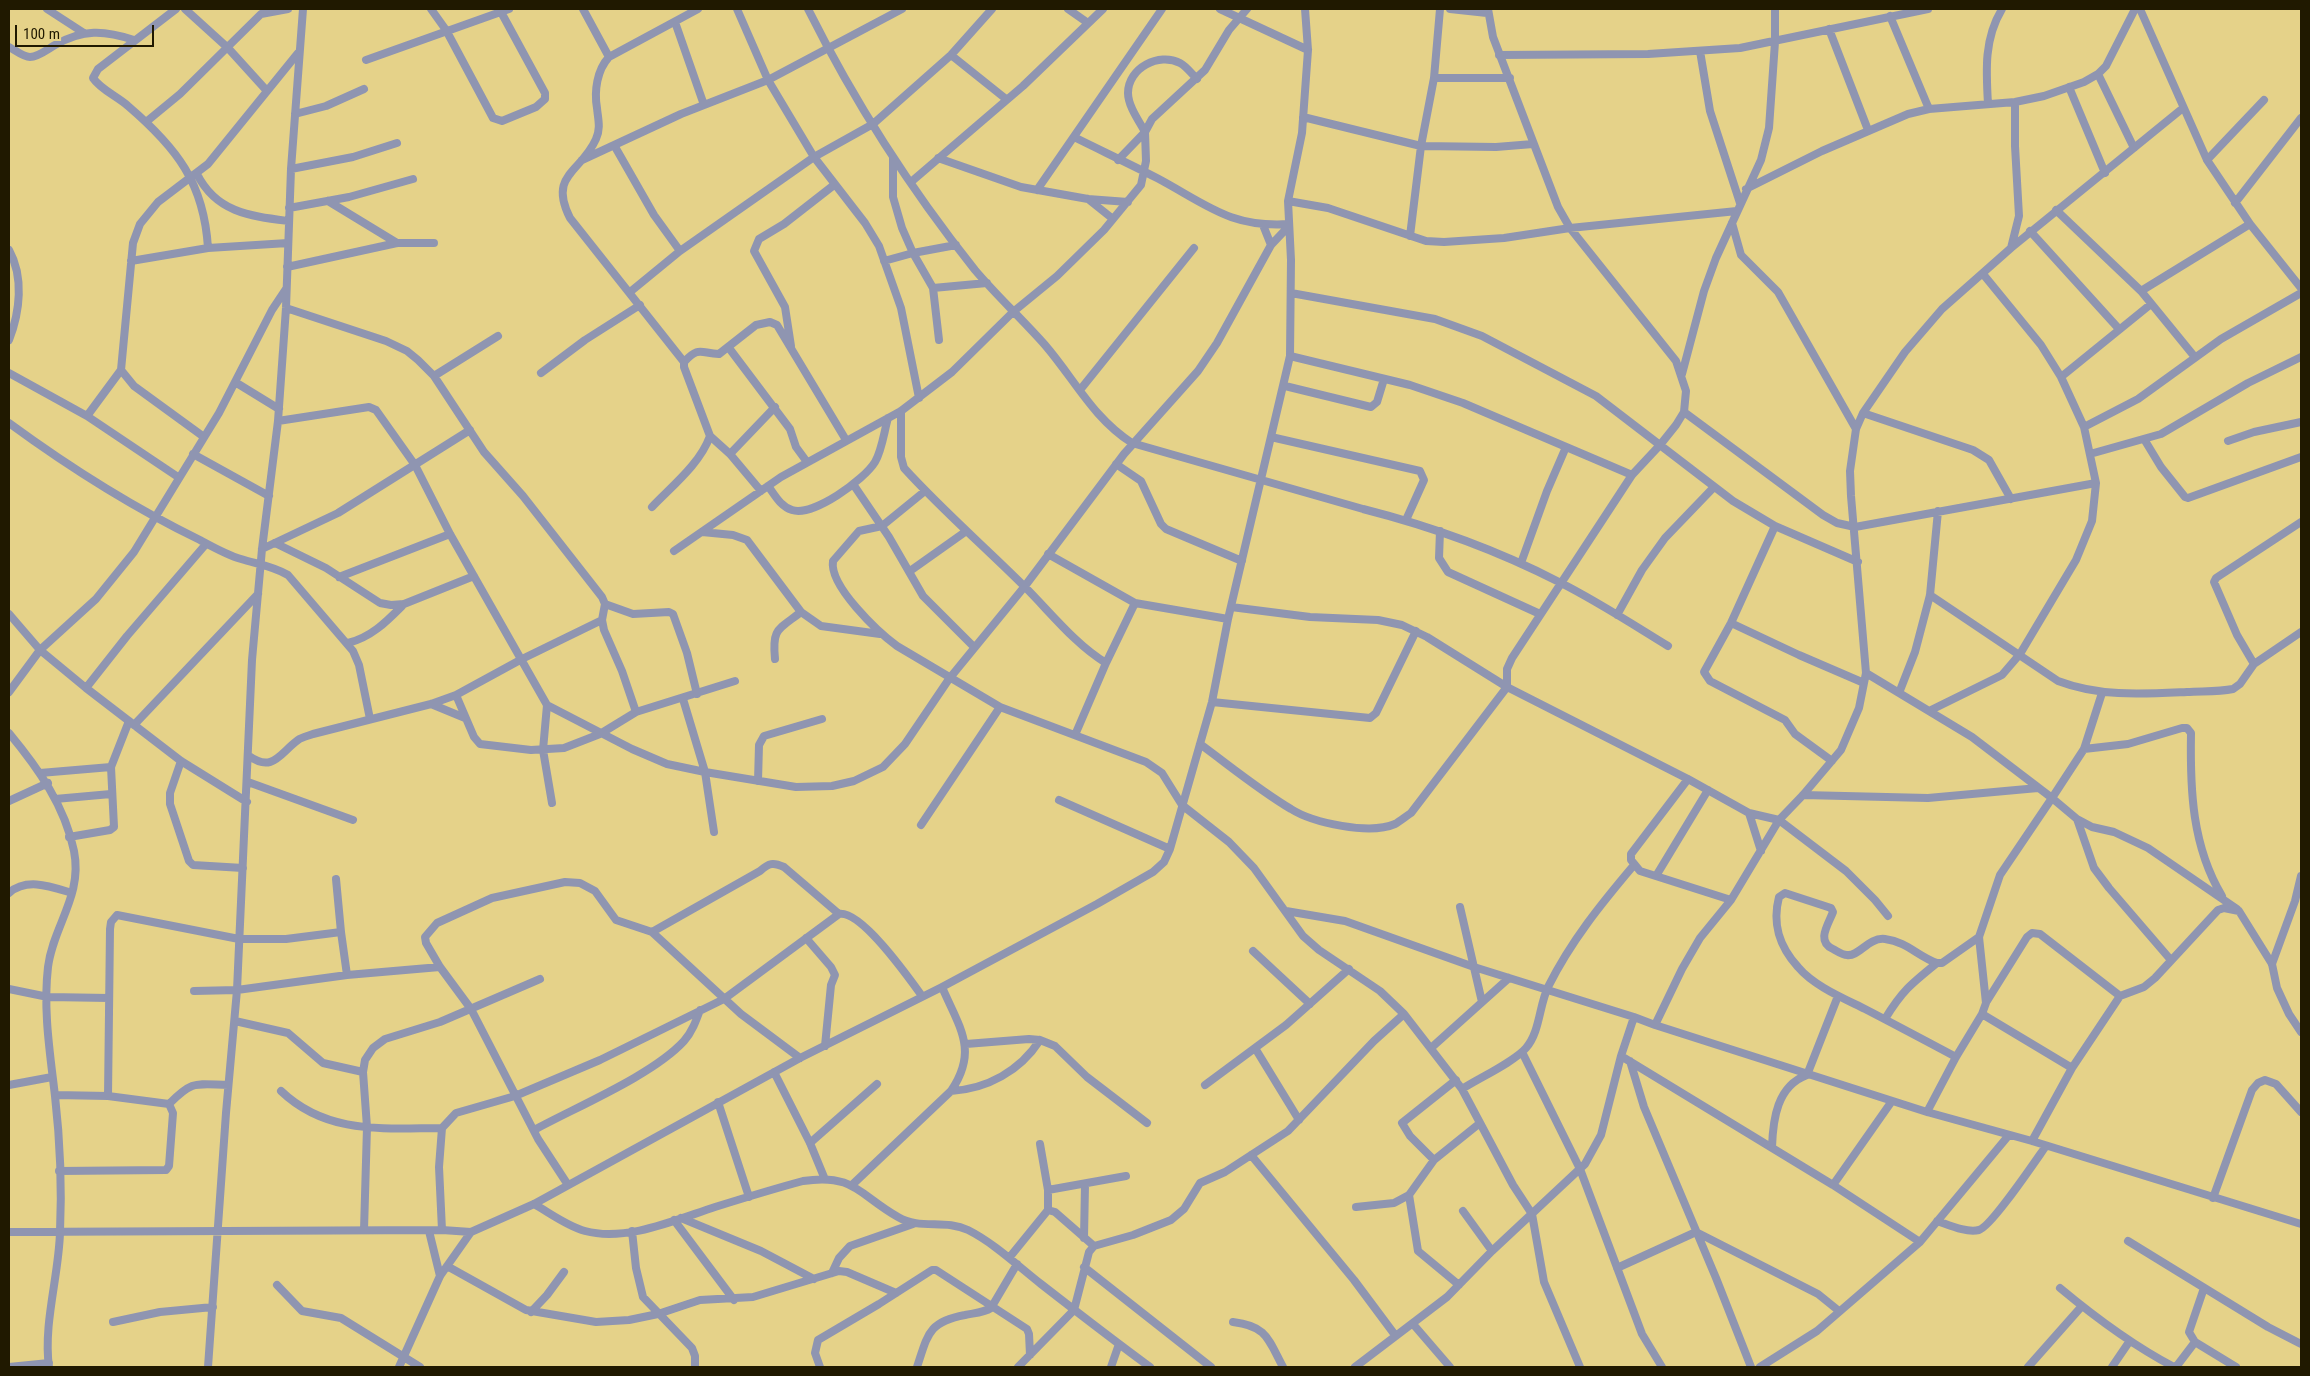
<!DOCTYPE html>
<html>
<head>
<meta charset="utf-8">
<style>
	body { margin:0 }
	#map { position:relative; width:2310px; height:1376px; overflow:hidden; background:#e5d289; font-family:"Roboto Condensed",sans-serif }
	canvas { display:block }
	.frame { position:absolute; inset:0; border:10px solid #201900; pointer-events:none }
	.scale { position:absolute; left:15px; top:25px; width:139px; height:22px; box-sizing:border-box; border:2px solid #201900; border-top:0; padding-left:6px; font-size:15px; line-height:18px; white-space:nowrap; color:#201900; -webkit-text-stroke:4px #e5d289; paint-order:stroke }
</style>
</head>
<body>
<div id="map">
<canvas width="2310" height="1376"></canvas>
<div class="frame"></div>
<div class="scale">100 m</div>
</div>
<script>
const context = document.querySelector('canvas').getContext('2d');
context.lineJoin = 'round';
function trace(path, color, width, dash) { context.strokeStyle = color; context.lineWidth = width; context.lineCap = dash ? 'butt' : 'round'; context.setLineDash(dash || []); context.stroke(path); }
const street = new Path2D(`
	M47,9L84,33
	M176,9L98,69L93,78C100,89 118,97 128,106C177,148 204,183 208,248
	M185,9L228,48L267,91
	M431,9L446,30L493,118L502,121L536,107L545,99V93L501,12
	M583,9L609,57
	M737,9L768,80L814,157L865,223L879,246L901,308L919,398
	M808,9C853,99 912,191 975,270C997,296 1022,319 1045,345C1075,380 1093,418 1132,443L1363,509C1430,526 1497,550 1559,582C1597,601 1632,624 1668,646
	M1068,9L1088,23
	M1220,9L1308,50
	M1450,9L1487,13
	M2140,9L2207,160L2250,224L2301,288
	M1890,16L1929,109
	M675,22L704,105
	M1829,29L1868,130
	M9,47C15,50 23,57 30,57C38,57 48,49 55,45C83,29 104,30 134,40
	M1700,51L1710,111L1740,203
	M951,55L1006,99
	M1499,55L1648,54L1740,48L1928,9
	M366,60L509,9
	M2098,74L2134,148
	M1434,78H1510
	M2069,87L2105,173
	M1988,104C1986,70 1984,39 2002,9
	M295,114L326,106L364,89
	M1303,117L1421,146L1496,147L1533,144
	M146,122L180,94L261,14L288,9
	M1074,137C1102,151 1130,164 1157,178C1206,204 1230,228 1289,224
	M614,145L654,215L680,251
	M893,158V197L902,228L913,253L933,288L939,340
	M938,158L1021,187L1088,199L1128,202
	M582,160L681,114L768,80L902,9
	M1118,160L1145,132C1139,121 1128,106 1128,93C1128,68 1159,52 1180,63C1186,66 1192,74 1197,79
	M2207,160L2264,100
	M291,169L353,157L397,143
	M197,174C216,212 249,216 288,221
	M911,182L1023,86L1103,9
	M1746,189L1822,151L1908,114L1929,109L2015,102L2044,96L2084,82L2098,74L2106,66L2135,9
	M1037,190L1162,9
	M1088,199L1113,219
	M328,201L397,243
	M1288,201L1328,208L1426,241L1444,242L1504,238L1570,228L1737,211
	M2235,203L2301,118
	M289,208L349,197L413,179
	M2056,210L2141,291L2194,356
	M1732,223L1741,255L1778,292L1856,429
	M1263,225L1271,245
	M2030,231L2119,329
	M1410,236L1421,146L1434,78L1440,9
	M2011,248L2183,108
	M9,250C24,277 20,312 9,340
	M131,261L208,248L288,243
	M884,261L913,253L956,245
	M287,267L397,243H434
	M933,288L987,283
	M2141,291L2250,224
	M630,292L680,251L814,157L873,124L951,55L992,9
	M1291,293L1435,319L1482,336L1596,396L1733,501L1775,526L1858,562
	M286,308L386,341L407,351L418,360L434,376L484,452L523,496L602,597L605,604L602,620L604,630L622,671L636,712
	M791,346L785,307L754,251L759,239L784,224L834,185
	M729,348L790,429L796,447L807,462
	M1290,356L1410,385L1463,403L1632,475
	M684,362L570,218C548,174 581,173 596,139C601,128 598,119 597,108C594,91 597,70 609,57L698,9
	M9,373L87,416L178,477
	M541,373L585,340L640,305
	M1682,374L1704,291L1716,258L1761,160L1769,128L1775,42V9
	M434,376L498,336
	M2061,377L2151,304
	M235,382L279,409
	M1285,386L1371,407L1377,402L1384,379
	M1080,390L1194,248
	M901,411V457L904,468C942,510 985,547 1025,587C1051,613 1075,644 1106,663L1075,735
	M1684,412L1823,515L1837,523L1855,527L2096,483
	M1863,413L1973,450L1989,460L2011,499
	M87,416L121,370
	M278,421L369,407L376,410L415,465L450,534L547,705L632,749L667,764L705,772L796,787L832,786L854,781L883,767L905,744L949,679L1025,586L1124,454L1198,371L1217,343L1271,245L1289,226
	M9,423C69,467 132,507 200,540C213,547 227,555 241,559C257,564 273,566 288,575L353,651L359,665L370,719
	M2084,427L2138,399L2221,339L2301,293
	M204,437L134,386L121,370L133,243L140,224L158,202L208,164L298,53
	M1271,437L1420,471L1424,480L1406,520
	M2144,439L2161,467L2185,497L2188,498L2301,457
	M2228,441L2254,432L2301,422
	M193,454L269,496
	M730,454L775,407
	M2090,454L2161,434L2248,383L2301,357
	M1116,464L1141,481L1161,524L1166,529L1242,561
	M853,484L889,537L923,596L974,647
	M768,486C775,495 780,506 792,510C813,517 864,480 875,462C882,450 884,432 888,418
	M761,491L730,454L710,436L684,367V362C699,346 700,353 719,354L756,325L770,322L777,325L846,440
	M925,491L882,526L859,531L833,561C829,586 878,632 897,646L1000,707L1146,762L1162,773L1182,805L1229,842L1254,868L1303,936L1319,950L1380,991L1404,1014L1462,1089L1513,1185L1532,1214L1544,1282L1580,1367
	M652,507C672,486 700,464 710,436
	M1775,526L1731,623L1704,672L1710,681L1785,720L1795,734L1832,761
	M1440,531L1439,558L1448,572L1540,614
	M702,532L733,535L747,540L801,612L821,626L880,634
	M275,543L326,568L380,603L391,605L404,604L474,576
	M262,549L338,513L470,430
	M674,551L781,477L901,411L952,372L1013,312L1057,276L1104,230L1141,185L1146,161L1145,132L1152,119L1205,70L1229,30L1247,9
	M1048,554L1135,603
	M1521,563L1547,491L1566,447
	M910,571L965,532
	M339,577L450,534
	M1930,595L2058,681C2100,697 2143,694 2187,692C2202,691 2218,692 2233,689L2240,684L2254,664L2301,632
	M605,604L633,614L669,612L673,614L687,653L697,694
	M1231,607L1310,617L1378,620L1402,625L1427,637L1507,687L1688,779L1749,813L1779,820L1846,871L1875,900L1888,916
	M9,614L40,650L86,688L181,761L247,802
	M1617,615L1642,570L1665,538L1714,487
	M1731,623L1799,655L1864,683
	M348,643C372,637 387,621 404,604
	M775,659C772,628 778,630 801,612
	M1106,663L1135,603L1228,619
	M2254,664L2237,635L2214,582L2216,578L2301,522
	M1866,673L1972,737L2052,798L2000,875L1979,937L1986,1003L1982,1014L1956,1057L1927,1112
	M86,688L127,636L206,544
	M9,692L40,650L96,599L134,552L219,413L272,310L286,289
	M1899,693L1915,652L1930,595L1938,511
	M2102,693L2084,749L2052,798L2077,819L2092,827L2114,832L2148,848L2237,909
	M456,695L474,737L480,744L531,750L564,748L600,734L636,712L735,681
	M683,699L705,772L714,832
	M1212,702L1370,718L1376,713L1416,631
	M431,704L465,718
	M547,705L543,750L552,803
	M1929,711L2002,675L2020,654L2076,560L2092,521L2096,483L2084,427L2061,377L2041,345L1983,274
	M134,725L258,594
	M9,733C38,768 65,806 74,851C83,896 53,926 48,967C43,1010 50,1053 55,1096C60,1140 62,1187 60,1232C59,1275 43,1324 49,1367
	M1200,744C1230,766 1259,790 1291,809C1313,823 1370,835 1395,824C1400,821 1405,817 1411,813L1507,687V669L1512,658L1632,475L1660,445L1676,425L1684,412L1686,391L1676,361L1570,228L1558,207L1493,37L1488,9
	M2084,749L2128,744L2182,728H2187L2191,733C2190,790 2192,846 2222,896
	M249,756C273,773 280,753 298,740C302,737 308,736 313,734L431,704L456,695L522,659L602,620
	M181,761L170,793V804L189,861L193,865L243,868
	M40,773L111,767
	M1688,779L1631,854V860L1640,871L1731,900
	M758,781L759,745L764,736L822,719
	M248,782L353,820
	M1803,795L1928,798L2038,788
	M55,799L111,794
	M1059,800L1170,849
	M9,801L48,783
	M1749,813L1761,851
	M2077,819L2094,868L2109,888L2170,959
	M921,825L1000,707
	M69,837L110,830L114,827L111,767L129,721
	M1656,876L1708,790
	M336,879L341,932
	M9,893C27,877 52,887 72,893
	M1460,907L1482,1002
	M1286,911L1345,921L1474,967L1634,1017L1655,1025L1927,1112L2032,1141L2301,1224
	M652,932L760,871C769,863 773,862 784,867L839,914
	M806,938L831,967L835,975L831,985L825,1046
	M1253,951L1310,1004
	M1937,963C1917,956 1908,942 1885,939C1868,937 1859,957 1847,955C1842,955 1837,951 1833,949C1816,941 1828,925 1833,912L1831,908L1785,893L1779,897C1772,924 1779,946 1798,967C1814,986 1843,998 1865,1009C1896,1025 1926,1041 1956,1057
	M2272,964L2295,901L2301,876
	M9,989L48,997L109,998
	M194,991L237,990L347,975L440,967
	M1987,1001L2027,937L2032,933L2040,934L2120,996
	M1982,1014L2072,1068
	M1885,1019C1902,991 1911,984 1937,963H1942L1979,937
	M235,1021L288,1033L323,1063L363,1072
	M1655,1025L1682,969L1700,938L1731,900L1779,820L1803,795L1841,750L1859,708L1866,673L1851,496L1850,471L1856,429L1863,413L1905,352L1942,309L2011,248L2019,216L2015,146V102
	M966,1044L1029,1039L1040,1040L1055,1046L1087,1077L1147,1123
	M1255,1048L1299,1120
	M1431,1048L1509,978
	M1522,1052L1580,1169L1642,1334L1662,1367
	M1621,1056L1833,1185L1920,1242
	M1630,1061L1644,1107L1716,1278L1751,1367
	M774,1072L810,1143L824,1177
	M9,1085L52,1077
	M1205,1085L1286,1025L1349,969
	M1462,1089C1479,1078 1514,1062 1526,1048C1540,1032 1539,1006 1548,987C1571,941 1601,904 1634,865
	M281,1091C327,1135 384,1128 442,1128
	M951,1091C987,1089 1020,1071 1040,1040
	M55,1095L108,1096L169,1104
	M108,1096L110,929L111,922L117,915L239,939H286L341,932L347,975
	M718,1102L749,1197
	M169,1104C193,1080 195,1084 228,1085
	M534,1130C576,1107 653,1075 684,1041C692,1032 696,1021 700,1010
	M2032,1141L2072,1068L2120,996L2144,987L2155,978L2218,910L2224,908L2239,911L2272,964L2277,988L2289,1014L2301,1032
	M810,1143L877,1084
	M1040,1144L1048,1190V1210
	M1772,1147C1773,1119 1777,1086 1807,1075L1838,996
	M1251,1155L1354,1280L1395,1335
	M1434,1160L1410,1136L1402,1123L1456,1080
	M59,1171L166,1170L169,1166L173,1113L169,1104
	M568,1185L538,1139L471,1009L440,967L426,943L425,937L437,923L492,898L565,882L580,883L595,891L616,920L652,932L741,1014L800,1058
	M852,1185L951,1091C979,1050 959,1027 942,987
	M1833,1185L1892,1101
	M1048,1190L1126,1176
	M1409,1195L1418,1251L1459,1285
	M2213,1198L2252,1090L2258,1083L2265,1080L2276,1084L2301,1112
	M534,1204C550,1213 567,1226 585,1231C626,1242 675,1220 715,1207C744,1198 773,1189 803,1181C854,1173 859,1195 898,1217C920,1230 945,1219 968,1230C994,1243 1018,1266 1041,1284C1077,1312 1113,1340 1150,1367
	M1356,1207L1394,1203L1409,1195L1434,1160L1480,1123
	M1463,1211L1492,1251
	M681,1218L761,1251L814,1279
	M674,1220L734,1300
	M1937,1221C1949,1225 1966,1233 1979,1230C1991,1227 2036,1160 2046,1146
	M364,1230L367,1127L363,1072L365,1060L373,1048L385,1039L440,1022L540,979
	M442,1230L439,1167L442,1128L456,1113L515,1096L600,1060L724,999L839,914C861,910 909,978 922,996
	M429,1231L440,1276
	M632,1231L636,1268L643,1297L692,1348L695,1356V1367
	M9,1232L442,1230L471,1232L534,1204L800,1058L942,987L1097,904L1153,872L1164,862L1170,849L1212,702L1228,619L1290,356L1291,260L1288,201L1302,133L1308,50L1305,9
	M1084,1238L1085,1185
	M2128,1241L2268,1327L2301,1344
	M1009,1258L1048,1210L1055,1212L1094,1246
	M447,1266L526,1310L596,1322L629,1320L658,1314L700,1300L753,1297L839,1271L847,1272L896,1293
	M1084,1267L1211,1367
	M1617,1268L1696,1232L1818,1294L1839,1311
	M832,1273L839,1258L850,1246L913,1224
	M277,1285L302,1311L341,1318L420,1367
	M2060,1288C2096,1318 2132,1345 2174,1367
	M2204,1288L2189,1332L2195,1342L2236,1367
	M531,1312L547,1295L564,1272
	M113,1322L160,1312L213,1307
	M1233,1322C1267,1326 1268,1339 1283,1367
	M1413,1324L1450,1367
	M9,1367L49,1363
	M208,1367L226,1113L237,990L252,660L262,549L278,421L286,308L291,169L303,9
	M399,1367L440,1276L471,1232
	M820,1367L815,1353L818,1340L879,1304L932,1270H936L1027,1329L1029,1334L1030,1355
	M917,1367C928,1334 928,1322 965,1315C974,1313 983,1313 991,1308L1017,1264
	M1018,1367L1074,1310L1089,1252L1094,1246L1133,1235L1171,1220L1184,1209L1200,1183L1225,1172L1288,1131L1374,1041L1404,1014
	M1111,1367L1119,1344
	M1355,1367L1447,1297L1492,1251L1585,1164L1601,1135L1621,1056L1634,1017
	M1760,1367L1817,1331L1920,1242L2009,1135
	M2028,1367L2082,1306
	M2112,1367L2129,1342
	M2176,1367L2195,1342`);
trace(street, '#8f95b1', 8);
</script>
</body>
</html>
